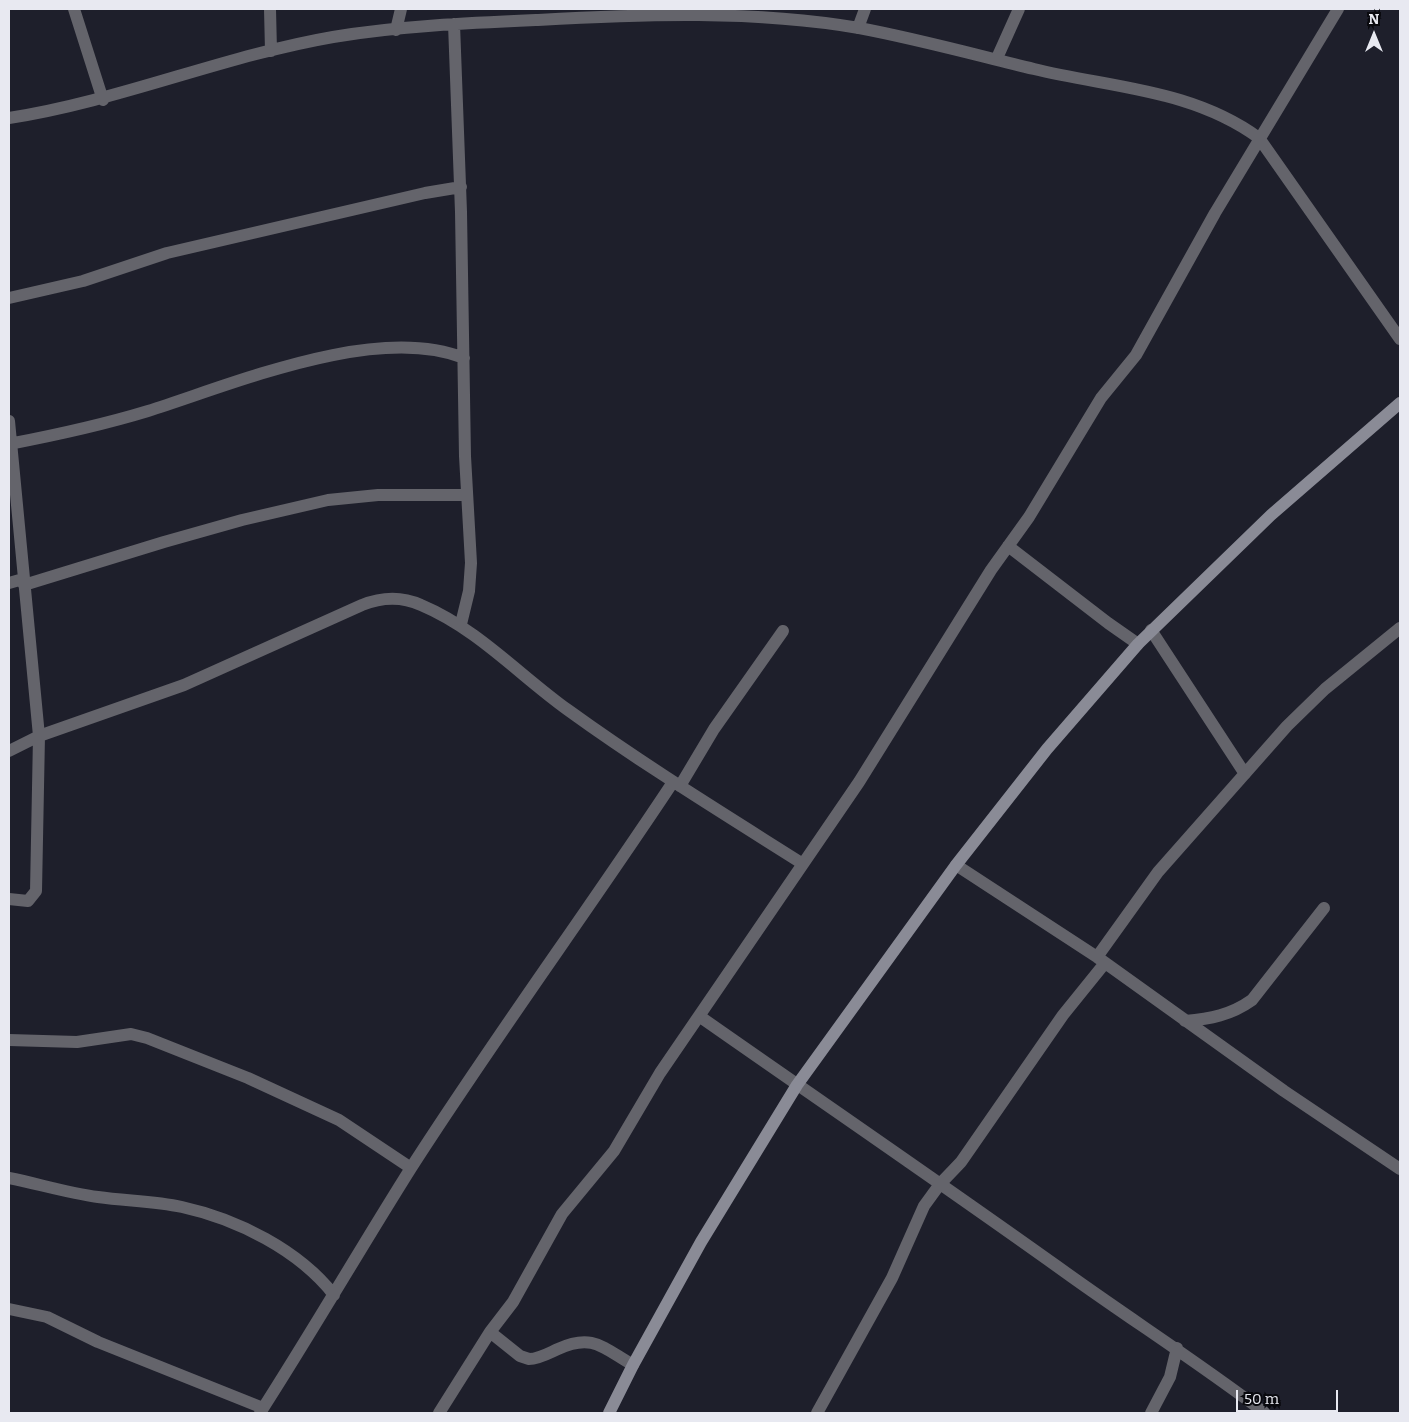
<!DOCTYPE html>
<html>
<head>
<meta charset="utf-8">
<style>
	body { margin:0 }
	#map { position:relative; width:1409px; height:1422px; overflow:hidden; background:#1e1f2b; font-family:Bitter,serif }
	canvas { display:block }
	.frame { position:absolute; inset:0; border:10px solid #e8e9f1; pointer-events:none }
	.north { position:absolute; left:1349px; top:10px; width:50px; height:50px; -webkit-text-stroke:4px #09090e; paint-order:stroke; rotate:0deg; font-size:14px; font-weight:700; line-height:20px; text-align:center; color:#e8e9f1 }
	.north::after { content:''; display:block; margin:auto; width:18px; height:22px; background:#e8e9f1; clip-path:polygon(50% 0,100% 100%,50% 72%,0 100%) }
	.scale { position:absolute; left:1236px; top:1390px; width:102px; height:22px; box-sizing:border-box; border:2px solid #e8e9f1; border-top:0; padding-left:6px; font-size:15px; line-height:18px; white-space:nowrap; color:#e8e9f1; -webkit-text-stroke:4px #09090e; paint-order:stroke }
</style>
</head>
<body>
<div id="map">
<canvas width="1409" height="1422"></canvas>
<div class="frame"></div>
<div class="north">N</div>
<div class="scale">50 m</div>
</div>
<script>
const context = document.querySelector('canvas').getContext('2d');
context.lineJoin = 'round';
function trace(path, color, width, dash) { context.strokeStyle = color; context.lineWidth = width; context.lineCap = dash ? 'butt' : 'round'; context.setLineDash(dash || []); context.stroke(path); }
const minor = new Path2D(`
	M74,9L103,100
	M270,9L271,51
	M454,24L461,212L465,456L471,563L469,591L461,624
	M858,28L865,9
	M396,30L401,9
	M997,58L1019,9
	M9,118C119,101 223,56 333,37C400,26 470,23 538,20C644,14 753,10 859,28C918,39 976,55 1034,69C1112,88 1192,89 1259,138L1400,339
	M9,298L83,281L167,253L425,193L461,187
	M9,421L39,736L36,891L28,901L9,899
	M9,444C56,435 102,425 148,411C234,384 376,323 464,358
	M1008,546L1108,623L1138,644
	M9,583L23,579
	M24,585L164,542L242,520L328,500L378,495H466
	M1151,630L1245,774
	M9,751L39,736L184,685L362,605C382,597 401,596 421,605C478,629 519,675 568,710C644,765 724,814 803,864
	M680,786L714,729L783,631
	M956,865L1097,957L1284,1091L1400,1169
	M1097,957L1158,872L1287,726L1325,689L1400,628
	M699,1016C819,1100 939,1182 1058,1267C1127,1317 1198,1362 1265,1413
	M1185,1021C1210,1019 1231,1015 1252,1000L1324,908
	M9,1040L77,1042L131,1034L147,1038L248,1078L339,1120L411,1168
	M9,1178C39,1184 68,1193 98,1197C126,1201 154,1201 182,1207C237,1219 299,1250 334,1295
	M9,1309L47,1317L98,1342L263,1408
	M490,1332L520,1356L529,1359C539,1359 549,1353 558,1349C593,1333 603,1348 633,1365
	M260,1413C312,1332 360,1249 411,1168C495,1037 587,912 673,782
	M439,1413L490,1332L513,1302L562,1214L614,1151L660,1073L859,782L991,570L1029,517L1101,398L1136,355L1215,213L1338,9
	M817,1413L892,1278L924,1206L940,1184L961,1162L1063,1015L1105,963
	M1151,1413L1170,1377L1177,1348`);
const secondary = new Path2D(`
	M609,1413L633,1365L701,1242L797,1085L956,865L1047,749L1138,644L1271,515L1400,403`);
trace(minor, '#64646b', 12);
trace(secondary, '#8a8b96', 12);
</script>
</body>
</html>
